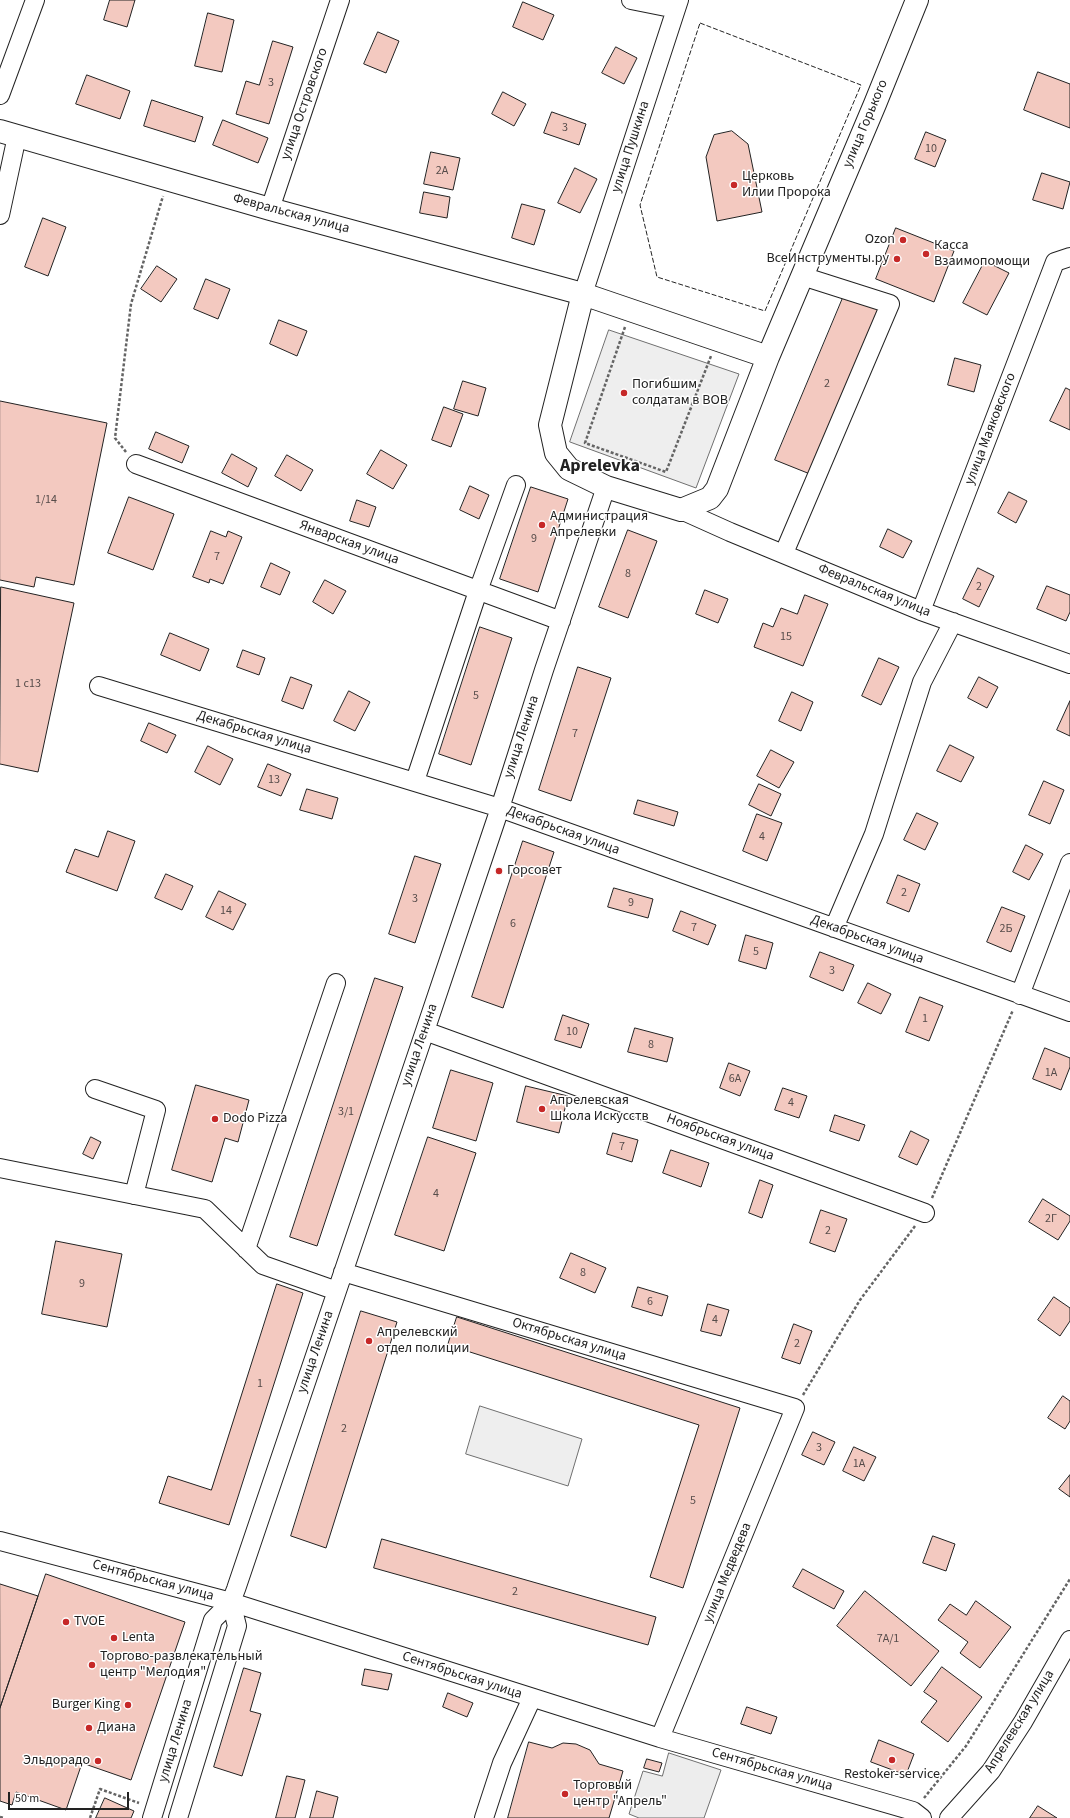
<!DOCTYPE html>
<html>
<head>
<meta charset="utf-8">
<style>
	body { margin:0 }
	#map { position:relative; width:1070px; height:1818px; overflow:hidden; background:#fff; font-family:"Source Sans 3",sans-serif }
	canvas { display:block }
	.scale { position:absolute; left:8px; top:1792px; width:121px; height:18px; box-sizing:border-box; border:2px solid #222; border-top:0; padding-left:5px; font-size:12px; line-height:14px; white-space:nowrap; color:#222; -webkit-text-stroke:3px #fff; paint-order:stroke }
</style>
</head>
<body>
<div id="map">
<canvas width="1070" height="1818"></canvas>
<div class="scale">50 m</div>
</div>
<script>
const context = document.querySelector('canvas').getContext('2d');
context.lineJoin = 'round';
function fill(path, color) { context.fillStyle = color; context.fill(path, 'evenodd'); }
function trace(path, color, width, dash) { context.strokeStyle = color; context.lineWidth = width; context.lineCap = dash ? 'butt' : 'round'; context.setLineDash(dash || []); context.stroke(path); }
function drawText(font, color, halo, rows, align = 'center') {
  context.font = font + ' "Source Sans 3",sans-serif'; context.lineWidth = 3; context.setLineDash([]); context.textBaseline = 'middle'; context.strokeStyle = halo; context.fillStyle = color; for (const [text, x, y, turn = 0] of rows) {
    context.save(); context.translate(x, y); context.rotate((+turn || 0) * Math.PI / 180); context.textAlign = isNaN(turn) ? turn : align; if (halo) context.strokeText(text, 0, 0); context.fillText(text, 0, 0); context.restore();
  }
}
const green = new Path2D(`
	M609,330L739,374L696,488L570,442Z
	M480,1406L582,1439L568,1486L466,1454Z`);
const parking = new Path2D(`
	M669,1753L721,1770L704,1818H639L629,1814L643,1771L662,1776Z`);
const building = new Path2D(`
	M110,0H135L127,27L104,20Z
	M523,2L554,15L543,40L513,27Z
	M208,13L234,20L222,72L195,66Z
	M378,32L399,41L386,73L364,64Z
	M273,41L293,47L269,124L236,114L246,81L259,85Z
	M616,47L637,58L624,84L602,73Z
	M1038,72L1070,84V128L1024,110Z
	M87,75L130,91L120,119L76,104Z
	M503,92L526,104L514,126L492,114Z
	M152,100L203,117L195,142L144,126Z
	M552,112L586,124L579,145L544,133Z
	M223,120L268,138L258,163L213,145Z
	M732,131L748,144L762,212L717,221L706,157L714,135Z
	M926,132L946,140L935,167L915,159Z
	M431,152L460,158L453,190L424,184Z
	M575,168L597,179L580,213L558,203Z
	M1042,173L1070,182L1063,209L1033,200Z
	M424,192L450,197L447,218L420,213Z
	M522,204L545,210L534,245L512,238Z
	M43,218L66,227L48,276L25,267Z
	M896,228L954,251L934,302L876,279Z
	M985,261L1009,273L987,315L963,303Z
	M157,266L177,279L161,302L141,289Z
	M206,279L230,289L218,319L194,309Z
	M845,293L880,307L810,474L775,460Z
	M279,320L307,331L297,356L270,344Z
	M955,358L981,365L974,392L948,385Z
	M463,381L486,388L478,416L454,409Z
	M1066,388L1070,390V430L1050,421Z
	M0,401L107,423L74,585L36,577L34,587L0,580Z
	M444,407L463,414L451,447L432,440Z
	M156,432L189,446L182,463L149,449Z
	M381,450L407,465L393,489L367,474Z
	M232,454L257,468L248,487L222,473Z
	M287,455L313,470L301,491L275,476Z
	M470,486L489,495L479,519L460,510Z
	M531,487L568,499L538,592L500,579Z
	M1009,492L1027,501L1016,523L998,513Z
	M129,497L174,514L153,570L108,553Z
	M357,500L376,507L369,527L350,521Z
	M888,529L912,541L903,558L880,547Z
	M628,530L657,541L628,618L599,607Z
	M211,531L226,537L228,531L242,537L223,584L210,579L209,583L193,577Z
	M271,563L290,572L280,595L261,587Z
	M978,568L994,576L979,607L963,599Z
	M325,580L346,591L333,614L313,602Z
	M1047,586L1070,595V612L1066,621L1037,609Z
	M1,587L74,603L38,772L0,764Z
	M705,590L728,599L718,623L696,614Z
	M805,595L828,604L803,666L754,647L763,623L773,627L781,608L797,614Z
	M480,627L512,638L471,765L439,754Z
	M170,633L209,649L200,671L161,655Z
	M243,650L265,658L259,675L237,667Z
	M879,658L899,667L881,705L862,696Z
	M578,667L611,678L571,801L539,790Z
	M291,677L312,685L303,709L282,701Z
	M979,677L998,687L987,708L968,698Z
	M349,691L370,702L355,731L334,721Z
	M792,692L813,702L801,731L779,721Z
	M1070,701V736L1057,730Z
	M149,723L176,735L167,753L141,741Z
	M950,745L974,757L961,782L937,771Z
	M208,746L233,759L220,785L195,772Z
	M771,750L794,762L779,788L757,776Z
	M268,764L291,774L281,796L258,787Z
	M1044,781L1064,790L1050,824L1029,815Z
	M759,784L781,794L771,816L749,805Z
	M307,789L338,798L332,819L300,810Z
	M638,800L678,812L674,826L634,814Z
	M917,813L938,823L925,850L904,840Z
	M757,814L782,823L767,861L743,851Z
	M108,831L135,841L117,891L66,872L75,849L98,857Z
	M523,841L554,852L503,1008L472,997Z
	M1026,845L1043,854L1029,880L1013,872Z
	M415,856L441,864L415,943L389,934Z
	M166,874L193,886L182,910L155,898Z
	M898,875L920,884L909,912L887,903Z
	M614,888L653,899L648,918L608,907Z
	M219,891L246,904L233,930L206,917Z
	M1002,907L1025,916L1011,952L987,942Z
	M681,911L716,925L708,945L673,931Z
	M746,935L773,943L766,969L739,961Z
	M820,952L854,965L843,991L810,977Z
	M375,978L403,987L317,1246L290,1237Z
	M868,983L891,994L881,1014L858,1003Z
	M920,997L943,1006L929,1041L906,1032Z
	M563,1015L589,1024L581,1048L555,1040Z
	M635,1028L673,1038L667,1062L628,1052Z
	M1045,1048L1070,1058V1067L1061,1090L1033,1079Z
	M729,1063L750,1071L740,1096L720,1088Z
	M451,1070L493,1083L476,1141L433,1128Z
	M196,1085L249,1100L238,1142L225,1138L212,1182L172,1170Z
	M526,1086L568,1096L559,1133L517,1122Z
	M783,1088L807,1096L799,1118L775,1110Z
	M835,1115L865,1125L859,1141L830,1131Z
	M911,1131L929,1140L917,1165L899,1157Z
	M613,1133L638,1140L632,1162L607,1154Z
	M91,1137L101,1142L93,1159L83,1154Z
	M428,1137L476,1153L444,1251L395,1235Z
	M671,1150L709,1163L701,1187L663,1173Z
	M760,1180L773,1185L762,1218L749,1213Z
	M1043,1199L1070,1216V1221L1058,1240L1029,1222Z
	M821,1210L847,1219L835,1252L810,1243Z
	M56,1241L122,1254L107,1327L42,1314Z
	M571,1253L606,1268L595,1293L560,1278Z
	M277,1284L303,1293L229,1525L159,1503L168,1476L211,1490Z
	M638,1287L668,1296L662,1316L632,1307Z
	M1054,1297L1070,1308V1321L1060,1336L1038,1320Z
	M708,1304L729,1310L721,1336L701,1331Z
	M361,1311L397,1322L326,1548L291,1536Z
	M457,1317L740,1408L683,1588L650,1577L699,1425L448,1345Z
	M794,1324L812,1331L800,1364L782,1358Z
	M1063,1396L1070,1401V1421L1065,1429L1048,1418Z
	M813,1432L835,1442L824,1465L802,1455Z
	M854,1447L876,1457L864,1481L843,1471Z
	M1070,1475V1497L1059,1489Z
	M933,1536L955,1544L946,1571L923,1563Z
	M382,1539L656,1617L648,1645L374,1568Z
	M803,1569L844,1591L834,1609L793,1587Z
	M46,1574L185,1622L131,1780L82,1763L66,1810L16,1792L12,1805L0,1801V1708Z
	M0,1584L38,1596L0,1708Z
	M865,1591L939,1651L911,1686L837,1626Z
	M976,1601L1011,1627L980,1668L960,1653L968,1642L938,1620L950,1604L966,1615Z
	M942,1667L982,1697L948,1742L921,1722L937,1701L924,1692Z
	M244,1668L261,1673L250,1711L261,1714L242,1776L214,1767Z
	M365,1669L392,1674L388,1690L362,1685Z
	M448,1693L473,1703L467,1717L443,1707Z
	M747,1707L777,1717L771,1734L741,1724Z
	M879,1740L914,1754L906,1775L871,1762Z
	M529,1742L552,1748L563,1743L576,1744L590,1750L599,1764L623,1771L609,1818H508Z
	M647,1759L662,1763L659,1772L644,1768Z
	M287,1776L305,1780L295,1818H276Z
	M317,1791L338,1797L333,1818H310Z
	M105,1798L134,1811L131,1818H96Z
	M1038,1806L1057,1818H1030Z`);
const path = new Path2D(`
	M625,327L585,443L666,472L711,356
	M126,452L115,438L131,304L163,196
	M932,1198L1013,1010
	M803,1395L860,1300L915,1226
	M924,1798L966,1746L1070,1579
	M0,1817L4,1818
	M90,1818L100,1789L139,1803`);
const minor = new Path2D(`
	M631,0L676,9
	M0,95L35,0
	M270,209L340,0
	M0,215L17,136
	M583,294L679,0
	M136,464L561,621
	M681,510L730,532L921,611L1070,664
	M784,553L890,304L802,276
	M921,611L1055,262L1070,257
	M99,686L500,808L1070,1012
	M415,781L478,591L516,485
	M834,928L874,834L922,682L953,622
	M1020,995L1070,863
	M425,1031L925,1213
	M95,1089L156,1110L134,1195
	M0,1168L205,1209L263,1265L337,1291
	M246,1249L336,983
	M343,1272L795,1408L660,1738
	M0,1541L231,1602L660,1738L913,1811L922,1818
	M152,1818L213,1620L231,1602L236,1589L425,1031L500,808L544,670L606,487
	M178,1818L237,1626L231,1602
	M484,1818L502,1763L532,1698
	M949,1818L991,1771L1023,1722L1070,1640`);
const major = new Path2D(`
	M0,131L270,209L583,294L768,357
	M583,294L550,425L556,453L569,469L606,487L681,510L710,498L717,489L768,357L875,104L917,0`);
const fence = new Path2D(`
	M700,23L861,85L765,311L657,277L640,205Z`);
const markers = [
	[734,185,4,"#c62828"],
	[903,240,4,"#c62828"],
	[926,254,4,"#c62828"],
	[897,259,4,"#c62828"],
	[624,393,4,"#c62828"],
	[542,525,4,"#c62828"],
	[499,871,4,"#c62828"],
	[542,1109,4,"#c62828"],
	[215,1119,4,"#c62828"],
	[369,1341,4,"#c62828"],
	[66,1622,4,"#c62828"],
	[114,1638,4,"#c62828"],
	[92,1665,4,"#c62828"],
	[128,1705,4,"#c62828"],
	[89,1728,4,"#c62828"],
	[892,1760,4,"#c62828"],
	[98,1761,4,"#c62828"],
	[565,1794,4,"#c62828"]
];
const numberNames = [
	["3",271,83],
	["3",565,128],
	["10",931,149],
	["2А",442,171],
	["2",827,384],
	["1/14",46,500],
	["9",534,539],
	["7",217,557],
	["8",628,574],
	["2",979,587],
	["15",786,637],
	["1 с13",28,684],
	["5",476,696],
	["7",575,734],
	["13",274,780],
	["4",762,837],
	["2",904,893],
	["3",415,899],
	["9",631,903],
	["14",226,911],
	["6",513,924],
	["7",694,928],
	["2Б",1006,929],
	["5",756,952],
	["3",832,971],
	["1",925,1019],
	["10",572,1032],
	["8",651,1045],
	["1А",1051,1073],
	["6А",735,1079],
	["4",791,1103],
	["3/1",346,1112],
	["7",622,1147],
	["4",436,1194],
	["2Г",1051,1219],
	["2",828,1231],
	["8",583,1273],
	["9",82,1284],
	["6",650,1302],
	["4",715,1320],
	["2",797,1344],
	["1",260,1384],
	["2",344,1429],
	["3",819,1448],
	["1А",859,1464],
	["5",693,1501],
	["2",515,1592],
	["7А/1",888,1639]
];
const streetNames = [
	["улица Островского",305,104,-71],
	["улица Горького",866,124,-67],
	["улица Пушкина",631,147,-72],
	["Февральская улица",291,214,15],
	["улица Маяковского",991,429,-69],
	["Январская улица",349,543,20],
	["Февральская улица",874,591,22],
	["Декабрьская улица",254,733,17],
	["улица Ленина",522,737,-72],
	["Декабрьская улица",563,831,20],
	["Декабрьская улица",867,940,20],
	["улица Ленина",420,1045,-71],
	["Ноябрьская улица",720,1138,20],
	["Октябрьская улица",569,1340,17],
	["улица Ленина",316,1352,-71],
	["улица Медведева",728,1573,-68],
	["Сентябрьская улица",153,1581,15],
	["Сентябрьская улица",462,1676,18],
	["Апрелевская улица",1020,1722,-58],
	["улица Ленина",176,1741,-73],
	["Сентябрьская улица",772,1770,16]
];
const poiNames = [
	["Церковь",742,177],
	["Илии Пророка",742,193],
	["Ozon",895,240,"right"],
	["Касса",934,246],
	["Взаимопомощи",934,262],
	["ВсеИнструменты.ру",889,259,"right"],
	["Погибшим",632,385],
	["солдатам в ВОВ",632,401],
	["Администрация",550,517],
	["Апрелевки",550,533],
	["Горсовет",507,871],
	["Апрелевская",550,1101],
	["Школа Искусств",550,1117],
	["Dodo Pizza",223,1119],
	["Апрелевский",377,1333],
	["отдел полиции",377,1349],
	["TVOE",74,1622],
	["Lenta",122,1638],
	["Торгово-развлекательный",100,1657],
	["центр \"Мелодия\"",100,1673],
	["Burger King",120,1705,"right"],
	["Диана",97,1728],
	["Эльдорадо",90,1761,"right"],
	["Restoker-service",892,1775,"center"],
	["Торговый",573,1786],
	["центр \"Апрель\"",573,1802]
];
const districtNames = [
	["Aprelevka",600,467]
];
fill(green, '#eee');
trace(green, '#6f6f6f', 1);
fill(parking, '#ededed');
trace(parking, '#6f6f6f', 1);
fill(building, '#f3c9c0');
trace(building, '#222', 1);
trace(minor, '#222', 20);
trace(major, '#222', 24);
trace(path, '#646464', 2.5, [3, 2]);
trace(minor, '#fff', 18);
trace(major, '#fff', 22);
trace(fence, '#222', 1, [5, 2]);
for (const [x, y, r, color] of markers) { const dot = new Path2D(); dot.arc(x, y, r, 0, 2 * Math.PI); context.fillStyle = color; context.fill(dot); trace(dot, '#fff', 1.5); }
drawText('12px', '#564c4a', null, numberNames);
drawText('14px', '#222', '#fff', streetNames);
drawText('14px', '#222', '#fff', poiNames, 'left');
drawText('bold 18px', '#222', '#fff', districtNames);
</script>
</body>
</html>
